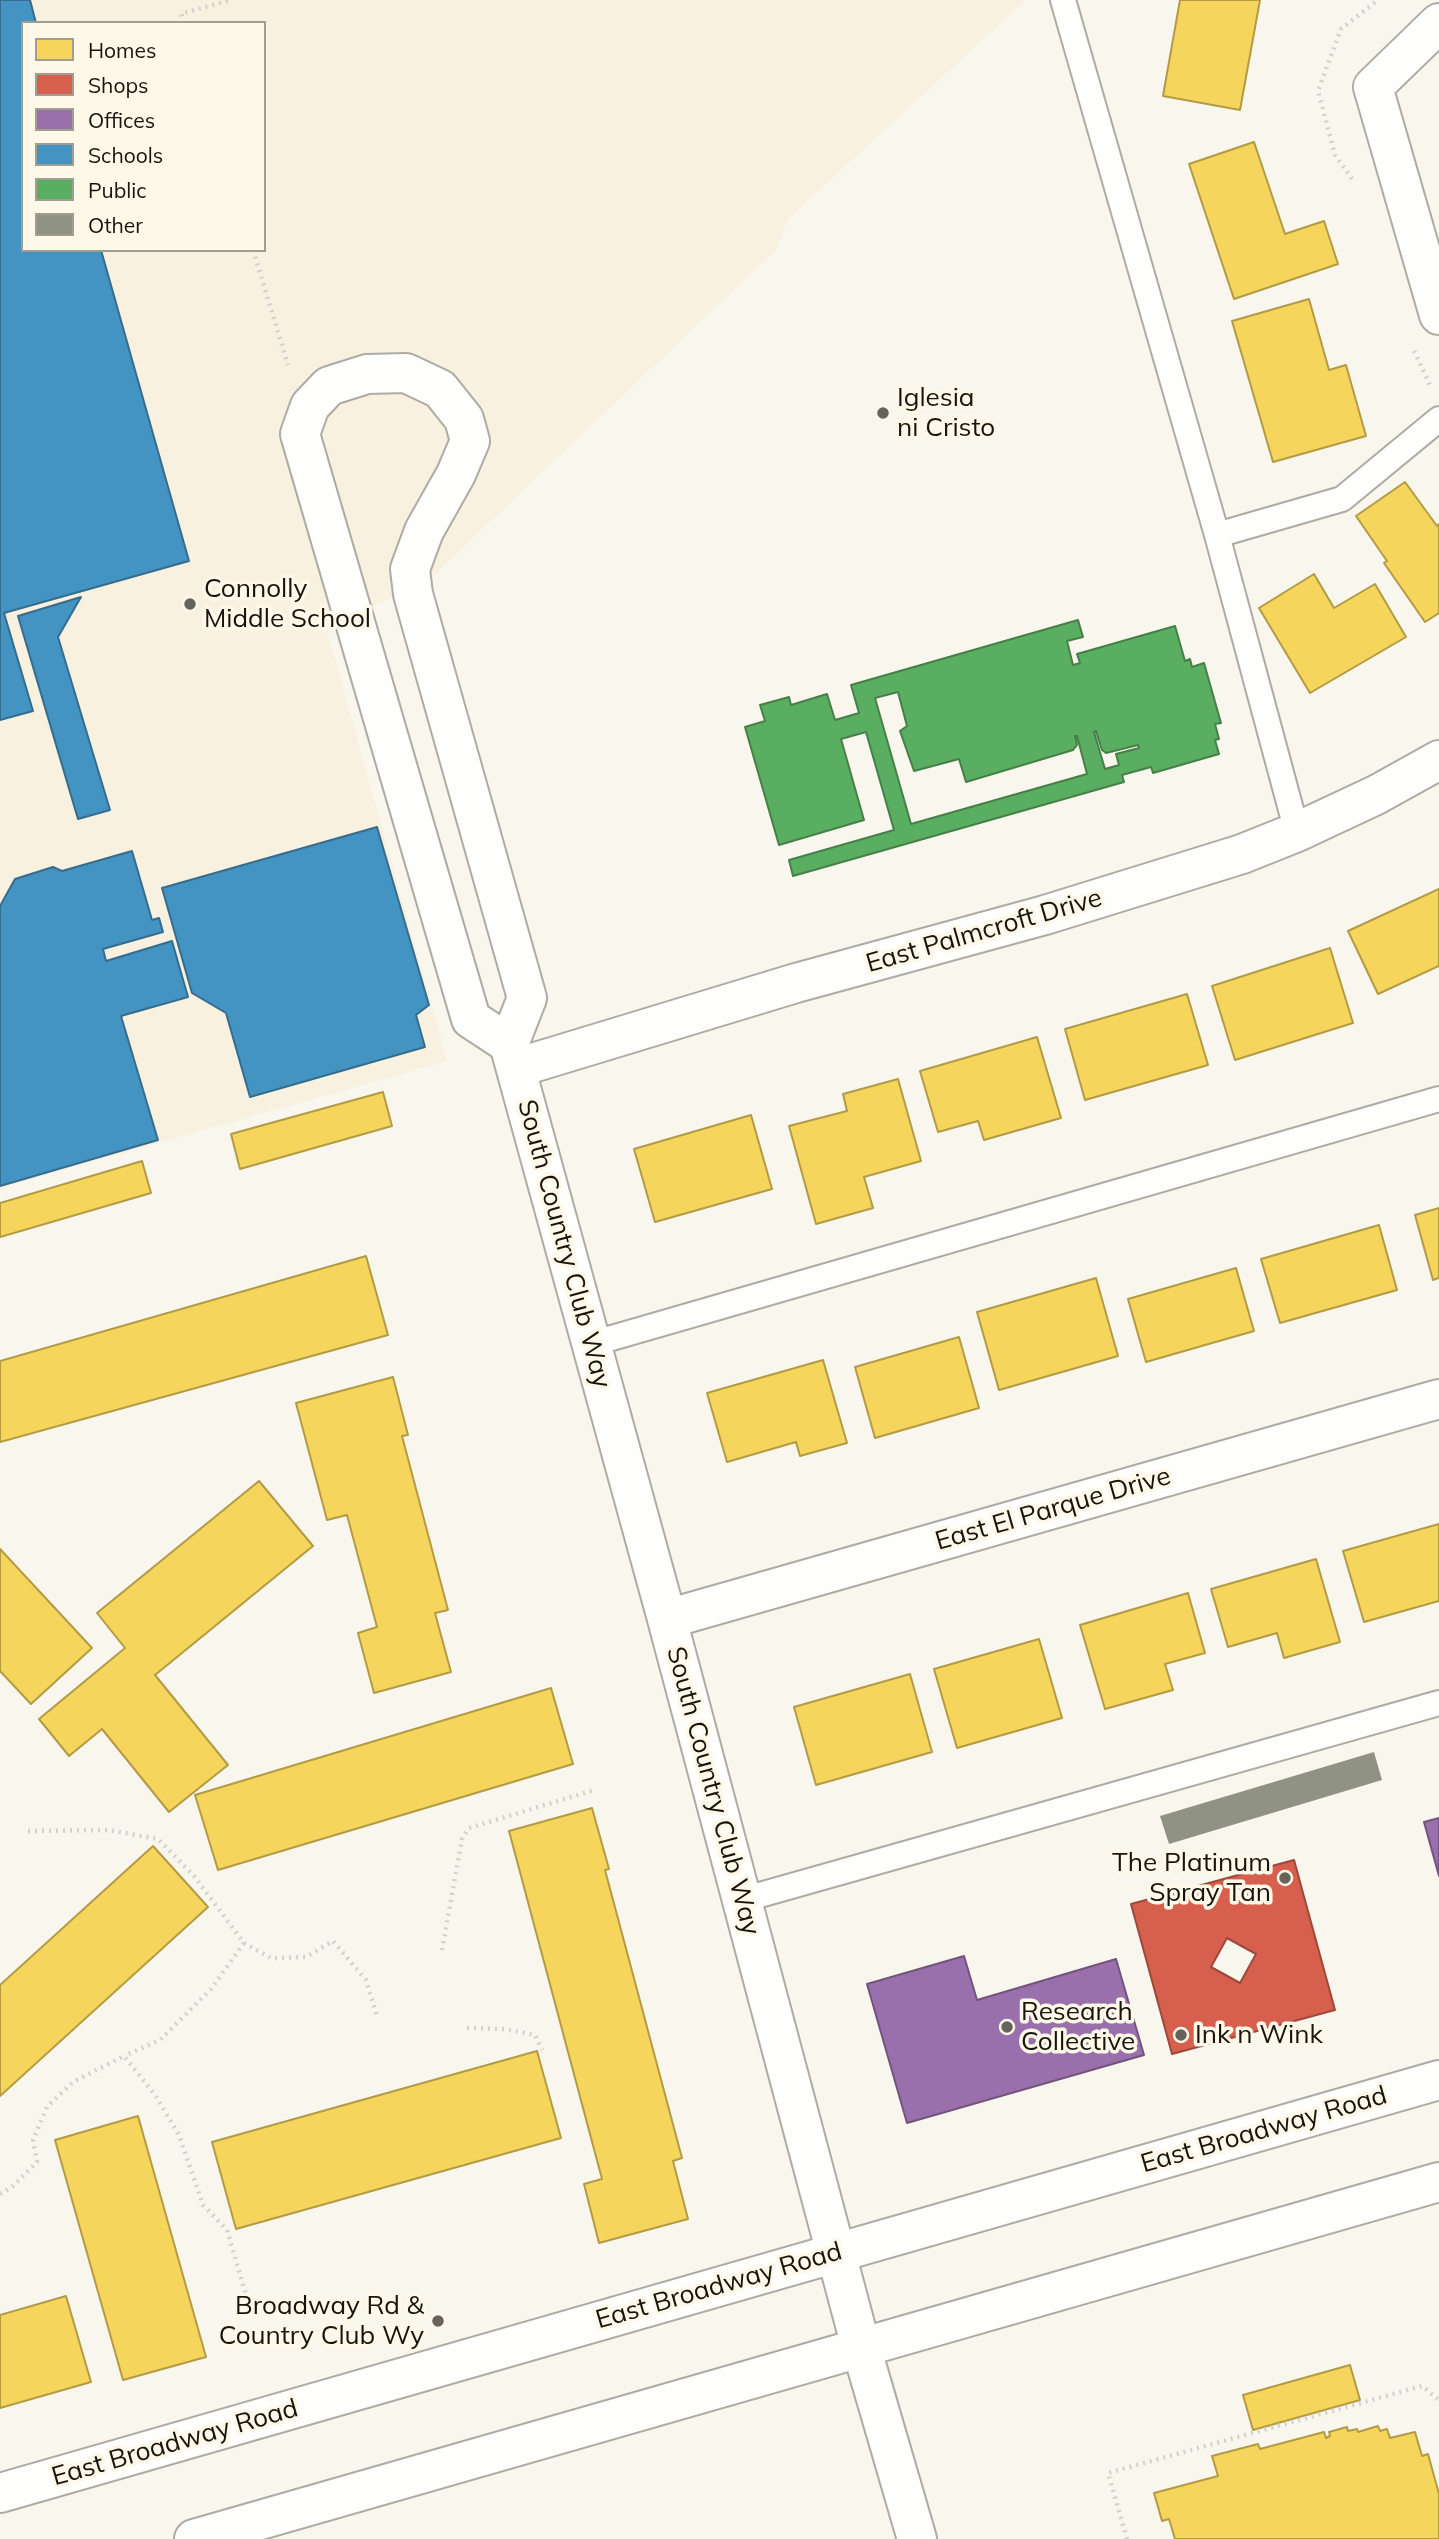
<!DOCTYPE html>
<html>
<head>
<meta charset="utf-8">
<style>
	body { margin:0 }
	#map { position:relative; width:1439px; height:2539px; overflow:hidden; background:#f9f6ee; font-family:Mulish,sans-serif }
	canvas { display:block }
	.legend { position:absolute; left:21px; top:21px; width:245px; height:231px; box-sizing:border-box; background:#fef8e9; border:2px solid #a29d91; margin:0; padding:9px 12px; list-style:none; font-size:21px; color:#17140e }
	.legend li { display:flex; align-items:center; gap:14px; height:35px }
	.legend b { width:35px; border:2px solid #a29d91 }
</style>
</head>
<body>
<div id="map">
<canvas width="1439" height="2539"></canvas>
<ul class="legend">
<li><b style="height:19px;background:#f6d55c"></b>Homes</li>
<li><b style="height:19px;background:#d6604d"></b>Shops</li>
<li><b style="height:19px;background:#9970ab"></b>Offices</li>
<li><b style="height:19px;background:#4393c3"></b>Schools</li>
<li><b style="height:19px;background:#5aae61"></b>Public</li>
<li><b style="height:19px;background:#909284"></b>Other</li>
</ul>
</div>
<script>
const context = document.querySelector('canvas').getContext('2d');
context.lineJoin = 'round';
function fill(path, color) { context.fillStyle = color; context.fill(path, 'evenodd'); }
function trace(path, color, width, dash) { context.strokeStyle = color; context.lineWidth = width; context.lineCap = dash ? 'butt' : 'round'; context.setLineDash(dash || []); context.stroke(path); }
function drawText(font, color, halo, rows, align = 'center') {
  context.font = font + ' Mulish,sans-serif'; context.lineWidth = 7; context.setLineDash([]); context.textBaseline = 'middle'; context.strokeStyle = halo; context.fillStyle = color; for (const [text, x, y, turn = 0] of rows) {
    context.save(); context.translate(x, y); context.rotate((+turn || 0) * Math.PI / 180); context.textAlign = isNaN(turn) ? turn : align; if (halo) context.strokeText(text, 0, 0); context.fillText(text, 0, 0); context.restore();
  }
}
const built = new Path2D(`
	M0,0H1026L788,219L777,249L432,577L327,630L447,1061L0,1188ZM23,23H264V250H23Z`);
const homes = new Path2D(`
	M1180,0H1260L1240,110L1163,96Z
	M1254,142L1285,234L1324,221L1338,264L1234,299L1189,164Z
	M1309,299L1329,370L1346,365L1366,436L1273,462L1232,321Z
	M1405,482L1437,526L1439,524V613L1425,622L1384,563L1387,561L1356,516Z
	M1314,574L1334,608L1375,584L1406,637L1310,693L1259,608Z
	M1439,889V966L1378,994L1348,931Z
	M1330,948L1353,1023L1235,1060L1212,986Z
	M1187,994L1208,1065L1085,1100L1065,1029Z
	M1037,1037L1061,1118L984,1140L978,1121L938,1132L920,1071Z
	M898,1079L921,1161L864,1177L873,1208L816,1224L789,1126L847,1111L843,1094Z
	M383,1092L392,1126L240,1169L231,1134Z
	M751,1115L772,1189L655,1222L634,1149Z
	M142,1161L151,1193L0,1237V1203Z
	M1439,1208V1278L1433,1280L1415,1215Z
	M1379,1225L1397,1290L1280,1323L1261,1259Z
	M366,1256L388,1335L0,1442V1361Z
	M1236,1268L1254,1331L1146,1362L1128,1299Z
	M1096,1278L1118,1356L999,1390L977,1312Z
	M959,1337L979,1408L875,1438L855,1367Z
	M823,1360L847,1443L800,1456L796,1442L727,1462L707,1393Z
	M393,1377L408,1435L402,1436L448,1610L435,1613L451,1672L374,1693L358,1633L377,1627L347,1515L327,1520L296,1403Z
	M259,1481L313,1546L155,1675L228,1765L169,1812L102,1729L69,1756L39,1719L125,1648L97,1613Z
	M1439,1524V1601L1364,1622L1343,1551Z
	M0,1549L92,1648L31,1704L0,1671Z
	M1316,1559L1340,1642L1284,1658L1277,1633L1228,1647L1211,1589Z
	M1188,1593L1205,1653L1165,1664L1173,1690L1105,1709L1080,1625Z
	M1039,1639L1062,1718L957,1748L934,1669Z
	M910,1674L932,1752L816,1785L794,1707Z
	M551,1688L573,1764L218,1870L195,1795Z
	M592,1808L609,1869L605,1870L682,2158L673,2161L688,2219L599,2243L584,2184L602,2179L509,1831Z
	M153,1846L208,1907L0,2096V1985Z
	M537,2051L561,2138L236,2229L212,2142Z
	M138,2116L206,2357L123,2380L55,2140Z
	M66,2296L91,2382L0,2408V2315Z
	M1350,2365L1360,2400L1253,2430L1243,2395Z
	M1378,2426L1380,2431L1387,2429L1390,2438L1415,2432L1422,2456L1428,2454L1439,2494V2539H1175L1169,2519L1162,2521L1154,2493L1218,2476L1212,2456L1258,2444L1260,2449L1324,2432L1326,2438L1330,2436L1329,2432L1347,2427L1348,2431L1357,2429L1358,2432Z`);
const shops = new Path2D(`
	M1294,1860L1335,2010L1172,2054L1131,1904ZM1227,1938L1256,1954L1240,1983L1211,1967Z`);
const offices = new Path2D(`
	M1439,1818V1876L1424,1822Z
	M964,1956L977,2000L1116,1959L1144,2055L907,2123L867,1984Z`);
const schools = new Path2D(`
	M0,0H30L36,23H23V250H101L189,561L4,613L33,711L0,720Z
	M81,597L58,637L110,810L78,819L18,616Z
	M377,827L429,1005L416,1015L425,1047L250,1097L226,1013L192,993L162,888Z
	M132,851L152,920L159,918L163,932L103,949L106,961L172,941L188,997L121,1016L158,1140L0,1186V906L15,879L53,867L62,871Z`);
const public = new Path2D(`
	M1078,620L1083,637L1067,641L1073,665L1080,663L1077,654L1175,626L1185,661L1190,659L1192,667L1204,663L1221,723L1215,724L1219,739L1215,740L1219,754L1153,773L1151,767L1122,775L1124,782L793,876L789,860L894,830L866,732L841,739L864,820L779,845L745,727L765,721L760,705L789,697L791,705L827,694L835,720L859,713L851,685ZM898,692L907,726L900,731L914,771L959,759L966,782L1073,750L1077,745L1075,736H1077L1087,774L911,824L875,698ZM1096,731L1102,750L1106,753L1138,745L1139,748L1116,754L1119,765L1105,769L1094,732Z`);
const building = new Path2D(`
	M1374,1752L1382,1780L1169,1844L1160,1816Z`);
const path = new Path2D(`
	M184,23L181,14L230,0
	M1352,179L1335,155L1318,91L1341,29L1378,0
	M253,250L288,365
	M1414,351L1431,387
	M28,1831L109,1830L158,1839L194,1876L244,1943L211,1989L160,2040L124,2056
	M244,1943L271,1958L306,1957L333,1941L366,1980L377,2016
	M442,1950L462,1839L469,1828L594,1790
	M467,2028L504,2029L535,2035L542,2050
	M0,2194L13,2186L37,2162L33,2140L47,2107L73,2082L124,2056L155,2095L179,2135L203,2205L227,2230L250,2309
	M1127,2539L1108,2473L1422,2386L1439,2400`);
const lane = new Path2D(`
	M1063,0L1217,535L1297,832
	M1217,535L1342,499L1439,419
	M591,1344L1439,1099
	M742,1900L1439,1703`);
const street = new Path2D(`
	M1439,23L1373,87L1439,315
	M509,1044L471,1019L300,434L310,406L329,386L367,374L406,373L440,389L464,419L470,441L456,474L424,531L410,569L413,594L527,998L509,1044L667,1619L861,2347L917,2539
	M516,1068L796,983L1045,915L1242,854L1297,832L1376,795L1439,760
	M667,1619L1439,1399`);
const secondary = new Path2D(`
	M0,2493L1439,2080
	M194,2539L1439,2182`);
const markers = [
	[883,413,7,"#66635c"],
	[190,604,7,"#66635c"],
	[1285,1878,7,"#66635c"],
	[1007,2027,7,"#66635c"],
	[1181,2035,7,"#66635c"],
	[438,2321,7,"#66635c"]
];
const poiNames = [
	["Iglesia",897,398],
	["ni Cristo",897,428],
	["Connolly",204,589],
	["Middle School",204,619],
	["The Platinum",1271,1863,"right"],
	["Spray Tan",1271,1893,"right"],
	["Research",1021,2012],
	["Collective",1021,2042],
	["Ink n Wink",1195,2035],
	["Broadway Rd &",424,2306,"right"],
	["Country Club Wy",424,2336,"right"]
];
const streetNames = [
	["East Palmcroft Drive",984,931,-16],
	["South Country Club Way",564,1244,75],
	["East El Parque Drive",1053,1509,-16],
	["South Country Club Way",713,1791,75],
	["East Broadway Road",1264,2130,-16],
	["East Broadway Road",719,2286,-16],
	["East Broadway Road",175,2443,-16]
];
fill(built, '#f8f1df');
fill(homes, '#f6d55c');
trace(homes, '#b39b45', 2);
fill(shops, '#d6604d');
trace(shops, '#9d493a', 2);
fill(offices, '#9970ab');
trace(offices, '#72547c', 2);
fill(schools, '#4393c3');
trace(schools, '#366d8d', 2);
fill(public, '#5aae61');
trace(public, '#468048', 2);
fill(building, '#909284');
trace(lane, '#aeaba4', 28);
trace(street, '#aeaba4', 42);
trace(secondary, '#aeaba4', 42);
trace(path, '#d2d1cf', 4.5, [2, 5]);
trace(lane, '#fefefc', 24);
trace(street, '#fefefc', 38);
trace(secondary, '#fefefc', 38);
for (const [x, y, r, color] of markers) { const dot = new Path2D(); dot.arc(x, y, r, 0, 2 * Math.PI); context.fillStyle = color; context.fill(dot); trace(dot, '#fef8e9', 2.5); }
drawText('26px', '#17140e', '#fef8e9', poiNames, 'left');
drawText('26px', '#17140e', '#fef8e9', streetNames);
</script>
</body>
</html>
